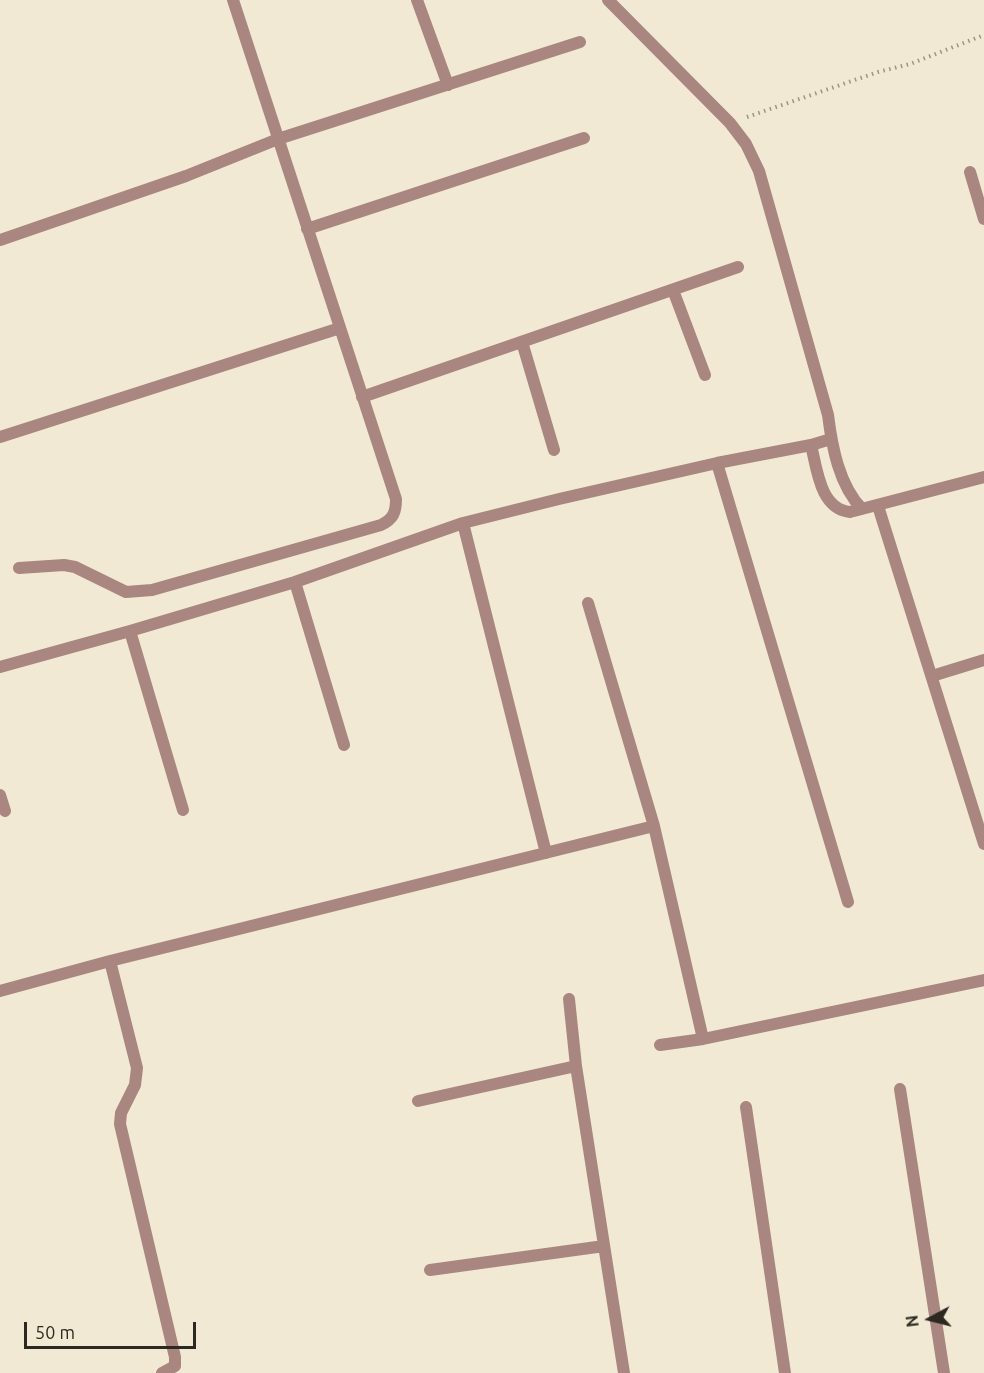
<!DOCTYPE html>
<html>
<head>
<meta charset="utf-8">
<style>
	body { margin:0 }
	#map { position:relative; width:984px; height:1373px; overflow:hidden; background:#f2e9d4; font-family:Ubuntu,sans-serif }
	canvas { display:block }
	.north { position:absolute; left:900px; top:1289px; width:60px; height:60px; -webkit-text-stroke:4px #f2e9d4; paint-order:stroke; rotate:263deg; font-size:16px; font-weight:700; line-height:24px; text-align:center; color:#2c2921 }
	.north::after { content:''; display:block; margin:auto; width:21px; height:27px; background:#2c2921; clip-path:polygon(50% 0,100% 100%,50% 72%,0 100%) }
	.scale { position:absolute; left:24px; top:1322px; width:172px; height:27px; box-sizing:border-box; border:3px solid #2c2921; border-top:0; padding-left:8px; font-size:18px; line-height:21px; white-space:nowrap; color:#2c2921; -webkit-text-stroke:4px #f2e9d4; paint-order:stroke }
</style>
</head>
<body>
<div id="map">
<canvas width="984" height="1373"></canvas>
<div class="north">N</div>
<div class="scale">50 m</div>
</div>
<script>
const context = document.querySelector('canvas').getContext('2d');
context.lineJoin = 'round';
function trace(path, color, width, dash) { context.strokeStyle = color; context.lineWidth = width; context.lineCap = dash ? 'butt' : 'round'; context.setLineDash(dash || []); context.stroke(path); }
const path = new Path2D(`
	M747,117L878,72L910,64L984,35`);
const street = new Path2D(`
	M417,0L448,85
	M608,0L730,123L746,144L759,171L828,415C832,447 839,485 862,509
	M970,172L984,219
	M307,229L584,138
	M0,240L186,176L278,139L580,42
	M673,290L705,375
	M522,342L554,450
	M362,397L738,267
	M0,437L340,328
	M811,445C817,469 820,509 850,512L984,477
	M717,463L848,902
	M878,506L984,844
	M463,523L546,853
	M19,568L64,565L75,567L126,592L152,590L381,525C393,519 396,513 396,499L233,0
	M295,582L344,745
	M588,603L654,826L703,1039
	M130,631L183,810
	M0,667L130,631L295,582L463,523L559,499L717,463L811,445L831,439
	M932,676L984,660
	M0,795L5,811
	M110,961L137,1068L135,1085L121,1113L120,1124L175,1357V1366L162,1373
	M0,991L110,961L654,826
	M569,999L576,1066L624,1373
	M660,1045L703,1039L984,980
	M900,1089L944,1373
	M418,1101L576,1066
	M746,1107L785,1373
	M430,1270L604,1246`);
trace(path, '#9b9586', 4, [1.5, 4.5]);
trace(street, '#aa8680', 12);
</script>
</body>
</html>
